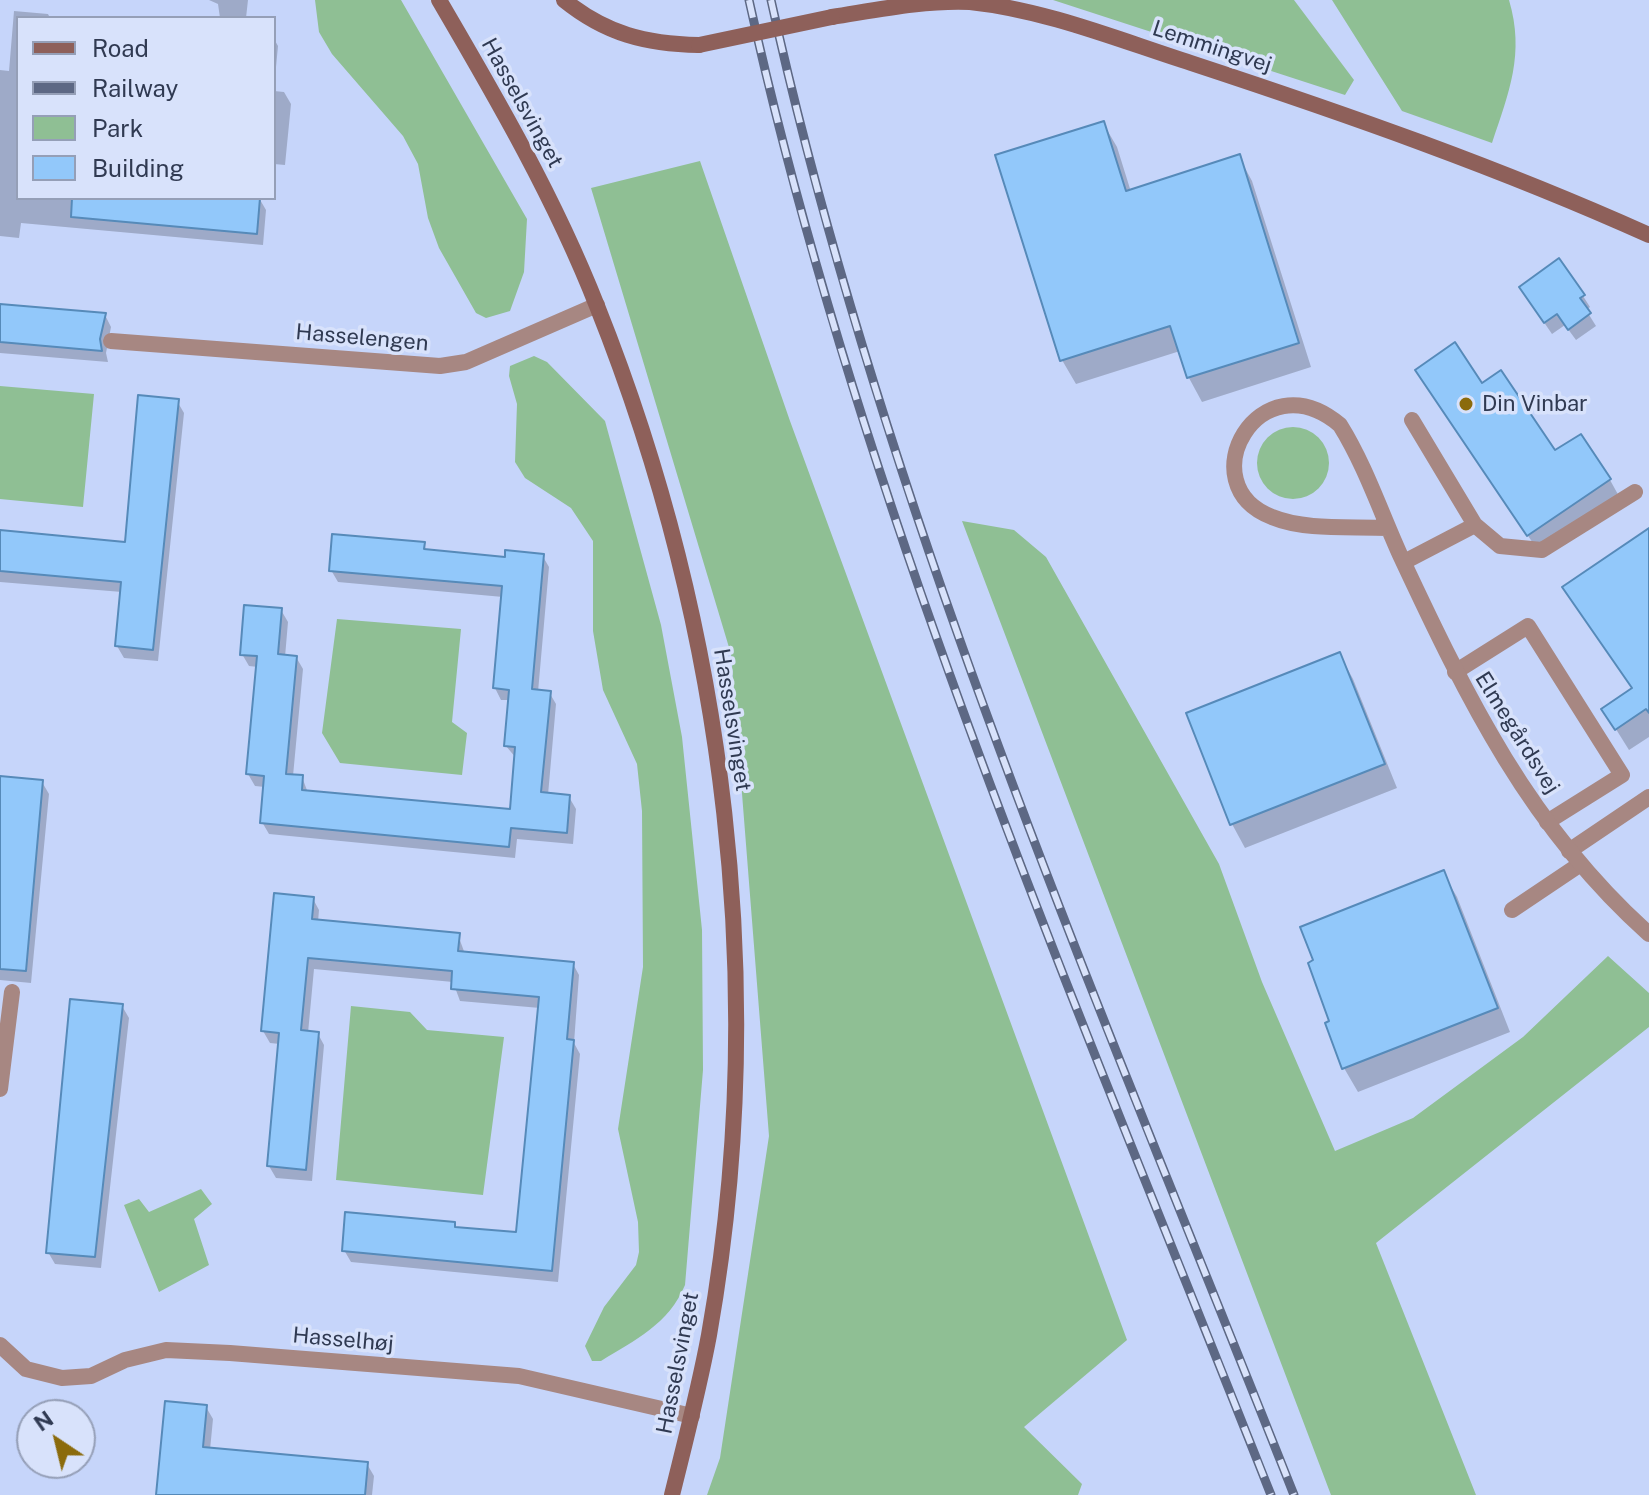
<!DOCTYPE html>
<html>
<head>
<meta charset="utf-8">
<style>
	body { margin:0 }
	#map { position:relative; width:1649px; height:1495px; overflow:hidden; background:#c6d5fa; font-family:"Public Sans",sans-serif }
	canvas { display:block }
	.legend { position:absolute; left:16px; top:16px; width:260px; height:184px; box-sizing:border-box; background:#d8e2fb; border:2px solid #959fb7; margin:0; padding:10px 14px; list-style:none; font-size:24px; color:#303a52 }
	.legend li { display:flex; align-items:center; gap:16px; height:40px }
	.legend b { width:40px; border:2px solid #959fb7 }
	.north { position:absolute; left:16px; top:1399px; width:80px; height:80px; box-sizing:border-box; background:#d8e2fb; border:2px solid #959fb7; border-radius:50%; rotate:325deg; font-size:22px; font-weight:700; line-height:32px; text-align:center; color:#303a52 }
	.north::after { content:''; display:block; margin:auto; width:28px; height:36px; background:#8b6b0c; clip-path:polygon(50% 0,100% 100%,50% 72%,0 100%) }
</style>
</head>
<body>
<div id="map">
<canvas width="1649" height="1495"></canvas>
<ul class="legend">
<li><b style="height:10px;background:#8e605a"></b>Road</li>
<li><b style="height:10px;background:#5d6884"></b>Railway</li>
<li><b style="height:22px;background:#8fbf94"></b>Park</li>
<li><b style="height:22px;background:#92c8fa"></b>Building</li>
</ul>
<div class="north">N</div>
</div>
<script>
const context = document.querySelector('canvas').getContext('2d');
context.lineJoin = 'round';
function fill(path, color) { context.fillStyle = color; context.fill(path, 'evenodd'); }
function trace(path, color, width, dash) { context.strokeStyle = color; context.lineWidth = width; context.lineCap = dash ? 'butt' : 'round'; context.setLineDash(dash || []); context.stroke(path); }
function drawText(font, color, halo, rows, align = 'center') {
  context.font = font + ' "Public Sans",sans-serif'; context.lineWidth = 7; context.setLineDash([]); context.textBaseline = 'middle'; context.strokeStyle = halo; context.fillStyle = color; for (const [text, x, y, turn = 0] of rows) {
    context.save(); context.translate(x, y); context.rotate((+turn || 0) * Math.PI / 180); context.textAlign = isNaN(turn) ? turn : align; if (halo) context.strokeText(text, 0, 0); context.fillText(text, 0, 0); context.restore();
  }
}
const green = new Path2D(`
	M315,0H401L527,219L524,272L510,311L486,318L476,313L439,248L428,218L418,164L403,136L332,54L319,32Z
	M1053,0H1294L1354,80L1345,95Z
	M1332,0H1509C1525,54 1509,92 1492,143L1402,111Z
	M700,161L790,421L1127,1340L1024,1427L1082,1484L1078,1495H707L720,1458L769,1136L731,654L591,188Z
	M534,356L547,362L605,421L661,625L682,737L702,930L703,1070L685,1285C669,1324 635,1340 601,1361H592L585,1346L604,1307L636,1265L639,1252L638,1222L618,1129L643,967L642,811L637,764L603,690L593,631V541L571,508L525,478L515,462L517,404L509,376L510,366Z
	M0,386L94,394L83,507L0,499Z
	M1257 463a36 36 0 1 1 72 0a36 36 0 1 1-72 0Z
	M962,521L1014,530L1046,557L1219,864L1262,982L1335,1151L1413,1118L1523,1037L1608,956L1649,993V1027L1376,1243L1476,1495H1331Z
	M337,619L461,629L452,722L467,733L462,775L340,763L322,733Z
	M351,1006L410,1012L427,1030L504,1037L483,1195L336,1180Z
	M201,1189L212,1204L194,1219L209,1265L159,1292L124,1205L139,1199L149,1212Z`);
const shadow = new Path2D(`
	M209,0H248L246,18H220L218,4Z
	M14,11L48,14L50,18H18V198H259L266,210L263,245L21,223L19,238L0,236V70L9,71Z
	M274,39L278,46L274,88Z
	M274,91L284,92L291,104L285,165L274,164Z
	M1103,123L1117,147L1131,192L1239,157L1252,181L1311,367L1202,402L1189,378L1180,351L1076,384L1062,360Z
	M1583,296L1590,307L1586,310L1596,326L1576,340L1565,325L1552,334L1528,299Z
	M0,306L105,315L111,327L106,353L108,362L0,353Z
	M1482,385L1555,453L1610,480L1620,498L1539,552L1428,388Z
	M177,401L184,413L158,661L124,658L117,646L122,592L0,582V532L127,544Z
	M1649,530V737L1629,750L1604,710L1633,690L1578,609Z
	M423,544L428,552L506,559L542,555L549,567L538,692H549L556,704L548,795L569,797L576,809L573,844L517,839L515,858L269,834L262,822L265,787L255,786L248,774L258,667L249,666L242,654L281,610L288,622L285,657H296L303,669L293,776L302,777L308,793L512,811L516,758L506,746L510,700H501L495,688L503,597L338,582L331,570Z
	M1340,655L1353,679L1397,788L1245,848L1232,824Z
	M0,778L42,782L49,794L31,983L0,980Z
	M1443,873L1457,897L1510,1032L1358,1092L1344,1068Z
	M313,899L319,910L318,922L458,935L465,954L573,964L579,975L574,1043L580,1054L558,1282L351,1262L344,1250L454,1224L457,1229L517,1234L540,1008L460,1001L453,982L314,969L308,1033L318,1034L324,1045L312,1181L276,1178L269,1166L280,1044L270,1043L263,1031Z
	M122,1006L129,1018L101,1268L55,1264L48,1252Z
	M206,1407L213,1419L210,1450L367,1464L374,1476L372,1495H158Z`);
const building = new Path2D(`
	M1104,121L1126,191L1240,154L1299,343L1187,378L1170,326L1060,361L995,155Z
	M72,198H260L257,234L71,217Z
	M1559,258L1585,295L1580,298L1591,313L1568,330L1557,314L1544,323L1519,287Z
	M0,304L106,313L100,339L102,351L0,342Z
	M1455,342L1482,383L1501,370L1555,450L1581,434L1611,479L1527,536L1415,370Z
	M138,395L179,399L153,650L115,646L121,582L0,571V530L125,542Z
	M1649,528V713L1646,709L1615,730L1601,709L1632,688L1562,587Z
	M332,534L425,542L424,549L505,557V550L544,554L532,689L551,691L541,792L570,795L567,833L511,828L509,847L260,823L264,776L246,774L257,656L240,655L244,605L282,608L278,654L297,656L286,774L303,775L302,790L510,809L515,747L504,746L509,690L493,688L502,586L329,571Z
	M1340,652L1385,764L1230,825L1186,713Z
	M0,776L43,780L26,971L0,969Z
	M1444,870L1498,1008L1342,1069L1325,1023L1329,1021L1308,963L1313,960L1300,927Z
	M274,893L314,897L312,919L460,933L458,951L574,962L567,1039L574,1040L552,1271L342,1251L345,1212L455,1222V1227L516,1232L539,997L451,989L452,971L308,958L301,1030L319,1032L306,1170L267,1166L279,1033L261,1031Z
	M70,999L123,1004L95,1257L46,1253Z
	M165,1401L207,1405L203,1447L368,1462L365,1495H156Z`);
const lane = new Path2D(`
	M1412,420L1475,525L1500,546L1542,550L1635,492
	M1404,562L1475,525
	M1455,672L1528,626L1622,775L1547,822
	M1569,851L1649,797
	M1512,910L1579,865`);
const street = new Path2D(`
	M111,341L440,366L466,362L597,305
	M1388,528C1352,526 1306,531 1272,517C1188,485 1259,357 1340,425C1365,465 1381,513 1401,557C1467,698 1530,828 1649,934
	M0,1089L12,992
	M0,1345L26,1369L62,1378L91,1376L125,1360L166,1350L230,1353L519,1376L692,1416`);
const secondary = new Path2D(`
	M439,0C497,99 555,199 597,306C726,629 770,992 709,1335C699,1389 685,1442 672,1495
	M564,0C606,34 646,44 699,45
	M832,17C877,10 924,0 970,2C1046,10 1119,40 1191,63C1346,114 1500,168 1649,235`);
const rail = new Path2D(`
	M749,0C863,517 1077,1004 1271,1495
	M771,0C885,516 1100,1005 1294,1495`);
const secondaryBridge = new Path2D(`
	M699,45L832,17`);
const markers = [
	[1466,404,8,"#8b6b0c"]
];
const streetNames = [
	["Lemmingvej",1212,47,18],
	["Hasselsvinget",522,103,61],
	["Hasselengen",362,338,5],
	["Hasselsvinget",732,720,81],
	["Elmegårdsvej",1517,733,58],
	["Hasselhøj",343,1340,5],
	["Hasselsvinget",678,1363,-79]
];
const poiNames = [
	["Din Vinbar",1482,404]
];
fill(green, '#8fbf94');
fill(shadow, '#0003');
fill(building, '#92c8fa');
trace(building, '#568ab9', 2);
trace(lane, '#a78782', 16);
trace(street, '#a78782', 16);
trace(secondary, '#8e605a', 16);
trace(rail, '#5d6884', 9);
trace(rail, '#d8e2fb', 6, [18]);
trace(secondaryBridge, '#8e605a', 16);
for (const [x, y, r, color] of markers) { const dot = new Path2D(); dot.arc(x, y, r, 0, 2 * Math.PI); context.fillStyle = color; context.fill(dot); trace(dot, '#d8e2fb', 3); }
drawText('22px', '#303a52', '#d8e2fb', streetNames);
drawText('22px', '#303a52', '#d8e2fb', poiNames, 'left');
</script>
</body>
</html>
